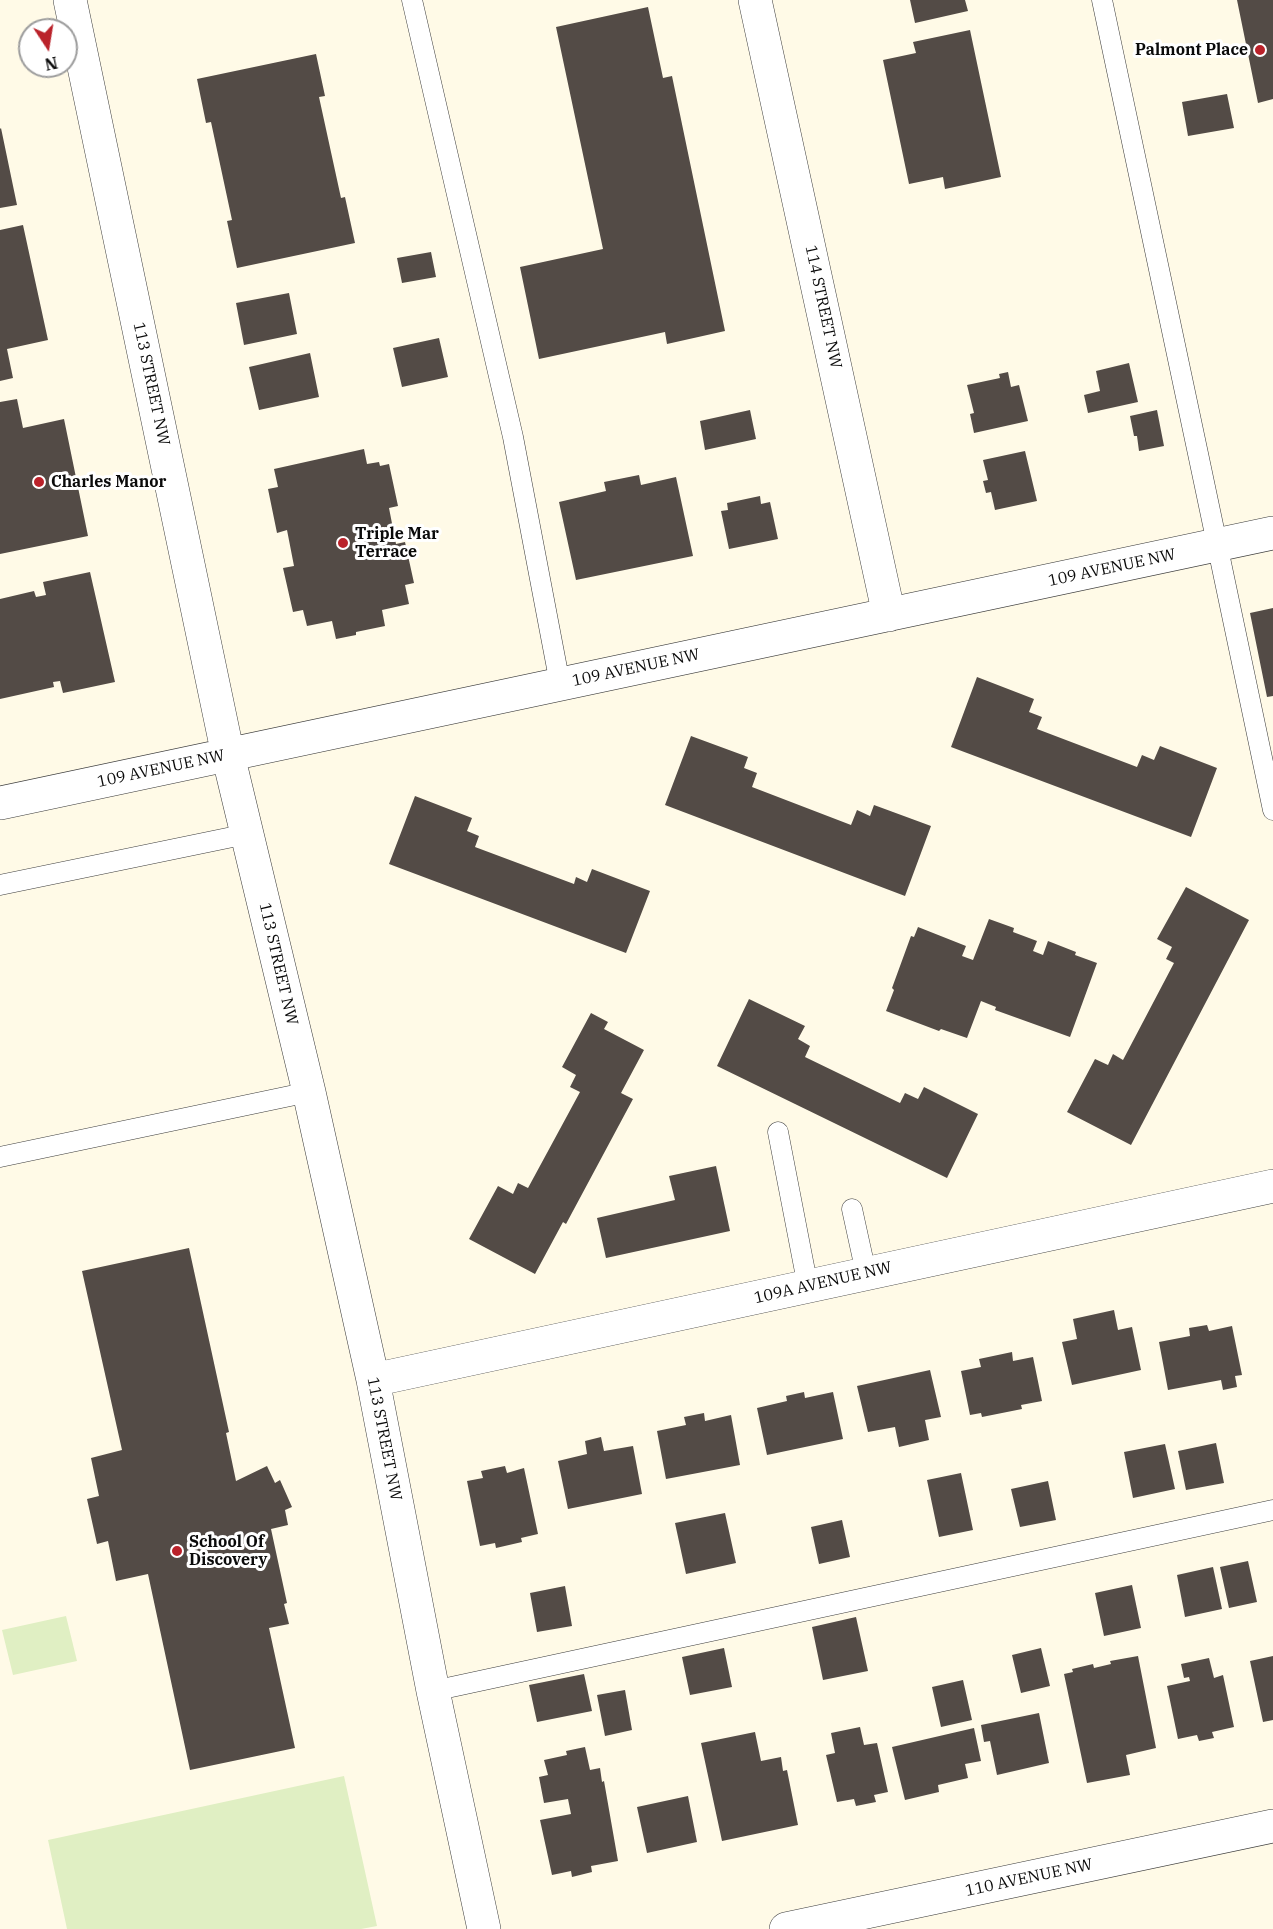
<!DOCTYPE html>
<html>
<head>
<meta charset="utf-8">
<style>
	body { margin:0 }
	#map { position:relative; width:1273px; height:1929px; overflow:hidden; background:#fffae7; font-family:"IBM Plex Serif",serif }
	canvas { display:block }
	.north { position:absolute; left:18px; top:18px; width:60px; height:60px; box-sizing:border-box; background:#fff; border:2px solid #9d9d9d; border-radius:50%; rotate:168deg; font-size:16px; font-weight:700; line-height:24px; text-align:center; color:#0a0a0a }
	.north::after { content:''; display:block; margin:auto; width:21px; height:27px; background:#ba222a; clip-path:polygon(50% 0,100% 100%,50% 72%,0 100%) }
</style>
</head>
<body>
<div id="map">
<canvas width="1273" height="1929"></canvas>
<div class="north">N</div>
</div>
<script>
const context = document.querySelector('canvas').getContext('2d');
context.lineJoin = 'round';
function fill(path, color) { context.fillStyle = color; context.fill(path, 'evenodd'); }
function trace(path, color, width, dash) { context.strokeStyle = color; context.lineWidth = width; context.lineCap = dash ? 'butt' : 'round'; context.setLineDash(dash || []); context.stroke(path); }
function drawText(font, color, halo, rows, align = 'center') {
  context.font = font + ' "IBM Plex Serif",serif'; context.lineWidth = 6; context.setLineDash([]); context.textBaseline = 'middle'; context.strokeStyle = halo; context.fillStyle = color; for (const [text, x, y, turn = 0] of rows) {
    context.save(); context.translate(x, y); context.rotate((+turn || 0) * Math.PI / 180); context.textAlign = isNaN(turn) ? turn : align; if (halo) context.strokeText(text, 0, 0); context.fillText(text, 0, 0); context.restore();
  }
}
const pitch = new Path2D(`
	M66,1616L77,1661L13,1675L2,1630Z
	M344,1776L377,1926L361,1929H67L48,1840Z`);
const building = new Path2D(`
	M910,0H965L968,11L915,23Z
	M1237,0H1273V99L1258,103Z
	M648,7L663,78L672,76L725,331L667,344L665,332L539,359L520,267L603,249L556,27Z
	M970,30L1001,177L945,189L943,177L909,184L883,60L916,53L913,42Z
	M316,54L325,96L319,97L341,198L345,197L355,243L237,268L227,221L232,220L211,122L206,123L197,79Z
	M1227,94L1234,128L1188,136L1182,102Z
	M1,128L17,205L0,208V129Z
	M23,225L48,340L7,349L13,378L0,381V230Z
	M431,252L436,277L402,283L397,258Z
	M289,293L297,334L244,345L236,303Z
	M439,338L448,377L402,387L393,348Z
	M310,353L319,397L259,410L249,367Z
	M1129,363L1138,402L1088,413L1084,395L1100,391L1096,371Z
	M1008,372L1011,387L1019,385L1028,421L974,433L970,414L974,413L967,385L1000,378L999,374Z
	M17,399L23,428L64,419L88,536L0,554V402Z
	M750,410L756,439L705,450L700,421Z
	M1157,410L1164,446L1139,451L1137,436H1134L1130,416Z
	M364,449L367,464L379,462L380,466L389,464L398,506L389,508L396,544L405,542L414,583L405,585L409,604L382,610L385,626L356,632V635L336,639L332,621L307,626L303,610L293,612L283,568L294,566L287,530L277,533L268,489L278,487L274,469Z
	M1025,451L1037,501L995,510L991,492L986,493L983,481L988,480L983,460Z
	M639,475L641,485L676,477L693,556L576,580L559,502L606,491L604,482Z
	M760,496L761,504L770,502L778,539L729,549L721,511L728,510L727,503Z
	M90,572L115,682L63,693L60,681L53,682L54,687L0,699V599L34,591L36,597L46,595L43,582Z
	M1273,608V696L1267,697L1250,613Z
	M977,677L1034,699L1029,712L1042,717L1037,729L1137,767L1142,755L1154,760L1160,746L1217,768L1191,837L951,747Z
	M691,736L748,757L744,768L757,773L752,787L851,825L857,810L870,816L874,805L931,826L905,896L665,805Z
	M415,796L472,818L467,831L479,836L475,847L574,884L576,877L587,882L592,869L650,891L626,953L389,864Z
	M1186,887L1249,920L1131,1145L1067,1112L1095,1059L1108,1065L1113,1054L1123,1060L1174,963L1166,959L1172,947L1157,939Z
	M989,919L1014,928L1013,932L1037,941L1033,951L1043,955L1048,941L1076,952L1075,955L1097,963L1070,1037L995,1010L996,1007L981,1001L967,1038L941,1029L939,1031L886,1011L894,990L892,988L911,936L914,937L918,927L966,946L962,956L973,960Z
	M749,999L805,1026L798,1039L810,1046L805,1057L900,1103L905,1093L918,1099L924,1087L978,1114L947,1178L717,1066Z
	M591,1013L608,1022L604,1029L644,1050L621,1093L633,1099L566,1224L563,1222L535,1274L469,1239L498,1186L513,1194L518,1183L528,1188L580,1092L570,1087L576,1075L562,1067Z
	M716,1166L730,1231L606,1258L597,1218L675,1200L669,1176Z
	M189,1248L229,1432L226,1433L236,1481L267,1466L275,1483L280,1480L292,1507L285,1510L288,1525L271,1529L287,1603L284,1604L289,1624L269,1628L295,1748L190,1770L148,1574L116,1581L108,1541L97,1544L87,1499L99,1496L91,1458L122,1450L82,1271Z
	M1114,1310L1118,1330L1132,1327L1141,1370L1072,1385L1062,1342L1077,1339L1073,1319Z
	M1207,1325L1209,1331L1232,1326L1242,1375L1235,1376L1237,1387L1223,1390L1221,1380L1168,1390L1159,1342L1190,1336L1189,1328Z
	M1012,1352L1013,1361L1033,1357L1042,1401L1021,1405L1022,1409L982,1417L981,1413L970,1415L961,1371L981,1367L979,1359Z
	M930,1370L941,1417L925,1420L929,1440L899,1447L895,1427L868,1432L857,1386Z
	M804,1392L805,1398L833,1392L843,1439L767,1455L757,1408L787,1401L786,1396Z
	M704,1413L705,1421L731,1415L740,1465L666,1479L657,1431L686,1425L684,1417Z
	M601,1437L604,1451L633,1446L642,1494L568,1509L558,1461L587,1454L585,1441Z
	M1216,1443L1224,1483L1186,1490L1178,1451Z
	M1165,1444L1175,1489L1133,1498L1124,1452Z
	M505,1466L507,1473L524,1468L538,1534L521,1538L522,1542L496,1548L495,1543L480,1546L467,1481L483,1478L481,1471Z
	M961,1473L973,1530L939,1537L927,1480Z
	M1048,1481L1056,1520L1020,1527L1011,1489Z
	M725,1513L736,1563L686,1574L675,1523Z
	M842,1520L850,1557L819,1564L811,1527Z
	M1248,1561L1257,1602L1229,1608L1220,1567Z
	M1213,1567L1222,1609L1185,1617L1177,1575Z
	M1132,1585L1141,1628L1104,1636L1095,1593Z
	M565,1586L572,1626L537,1632L530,1593Z
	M856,1617L868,1671L823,1680L812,1627Z
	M724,1648L732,1687L690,1695L682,1657Z
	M1041,1648L1050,1686L1021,1693L1012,1655Z
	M1138,1656L1156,1748L1126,1755L1130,1775L1087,1783L1064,1674L1073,1672L1072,1669L1093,1664L1094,1668L1111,1664L1110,1661Z
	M1273,1656V1720L1263,1722L1250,1661Z
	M1209,1658L1214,1678L1223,1675L1234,1727L1212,1732L1214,1738L1199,1741L1197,1735L1178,1739L1167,1686L1190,1681L1189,1677L1184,1678L1181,1664Z
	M584,1674L592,1711L537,1722L529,1685Z
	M963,1680L972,1720L941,1727L932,1687Z
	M625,1690L632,1730L605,1736L597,1695Z
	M1039,1713L1049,1763L997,1775L990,1741L984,1742L981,1725Z
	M860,1727L864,1745L877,1743L888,1792L874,1795L876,1802L856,1806L854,1799L837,1802L826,1755L835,1753L831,1733Z
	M974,1728L981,1761L965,1764L968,1778L938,1785L939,1792L905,1800L892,1747Z
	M755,1732L761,1761L781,1757L783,1771L787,1770L798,1825L722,1841L701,1743Z
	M585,1747L590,1770L600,1768L602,1782L604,1781L618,1861L591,1866L592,1872L572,1877L571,1871L552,1875L540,1820L571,1814L568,1799L544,1803L539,1777L548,1775L544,1760L567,1755L566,1751Z
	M688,1796L697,1842L647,1853L637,1807Z`);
const service = new Path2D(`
	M412,0L513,437L560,684
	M1102,0C1161,270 1215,540 1273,810
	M0,885L247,834
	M778,1132L808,1287
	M0,1157L309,1092
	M852,1209L866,1273
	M433,1691L1273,1510`);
const minor = new Path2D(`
	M70,0L228,755L309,1092L373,1380L433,1691L484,1929
	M755,0L889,615
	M0,803L1273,533
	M373,1380L1273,1186
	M786,1929L1273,1826`);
const markers = [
	[1260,50,6,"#ba222a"],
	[39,482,6,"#ba222a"],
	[343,543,6,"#ba222a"],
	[177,1551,6,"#ba222a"]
];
const poiNames = [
	["Palmont Place",1248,50,"right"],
	["Charles Manor",51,482],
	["Triple Mar",355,534],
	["Terrace",355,552],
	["School Of",189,1542],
	["Discovery",189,1560]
];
const streetNames = [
	["114 STREET NW",823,307,78],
	["113 STREET NW",151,384,78],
	["109 AVENUE NW",1112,568,-12],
	["109 AVENUE NW",636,668,-12],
	["109 AVENUE NW",161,769,-12],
	["113 STREET NW",278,964,77],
	["109A AVENUE NW",823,1283,-13],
	["113 STREET NW",384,1439,79],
	["110 AVENUE NW",1029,1878,-12]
];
fill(pitch, '#e0efc3');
fill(building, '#534b46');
trace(service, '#3d3d3d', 21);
trace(minor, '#3d3d3d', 34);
trace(service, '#fff', 20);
trace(minor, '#fff', 33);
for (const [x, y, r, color] of markers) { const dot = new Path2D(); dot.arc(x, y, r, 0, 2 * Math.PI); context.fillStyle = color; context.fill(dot); trace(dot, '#fff', 2); }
drawText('bold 16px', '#0a0a0a', '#fff', poiNames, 'left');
drawText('16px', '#0a0a0a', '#fff', streetNames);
</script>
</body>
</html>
